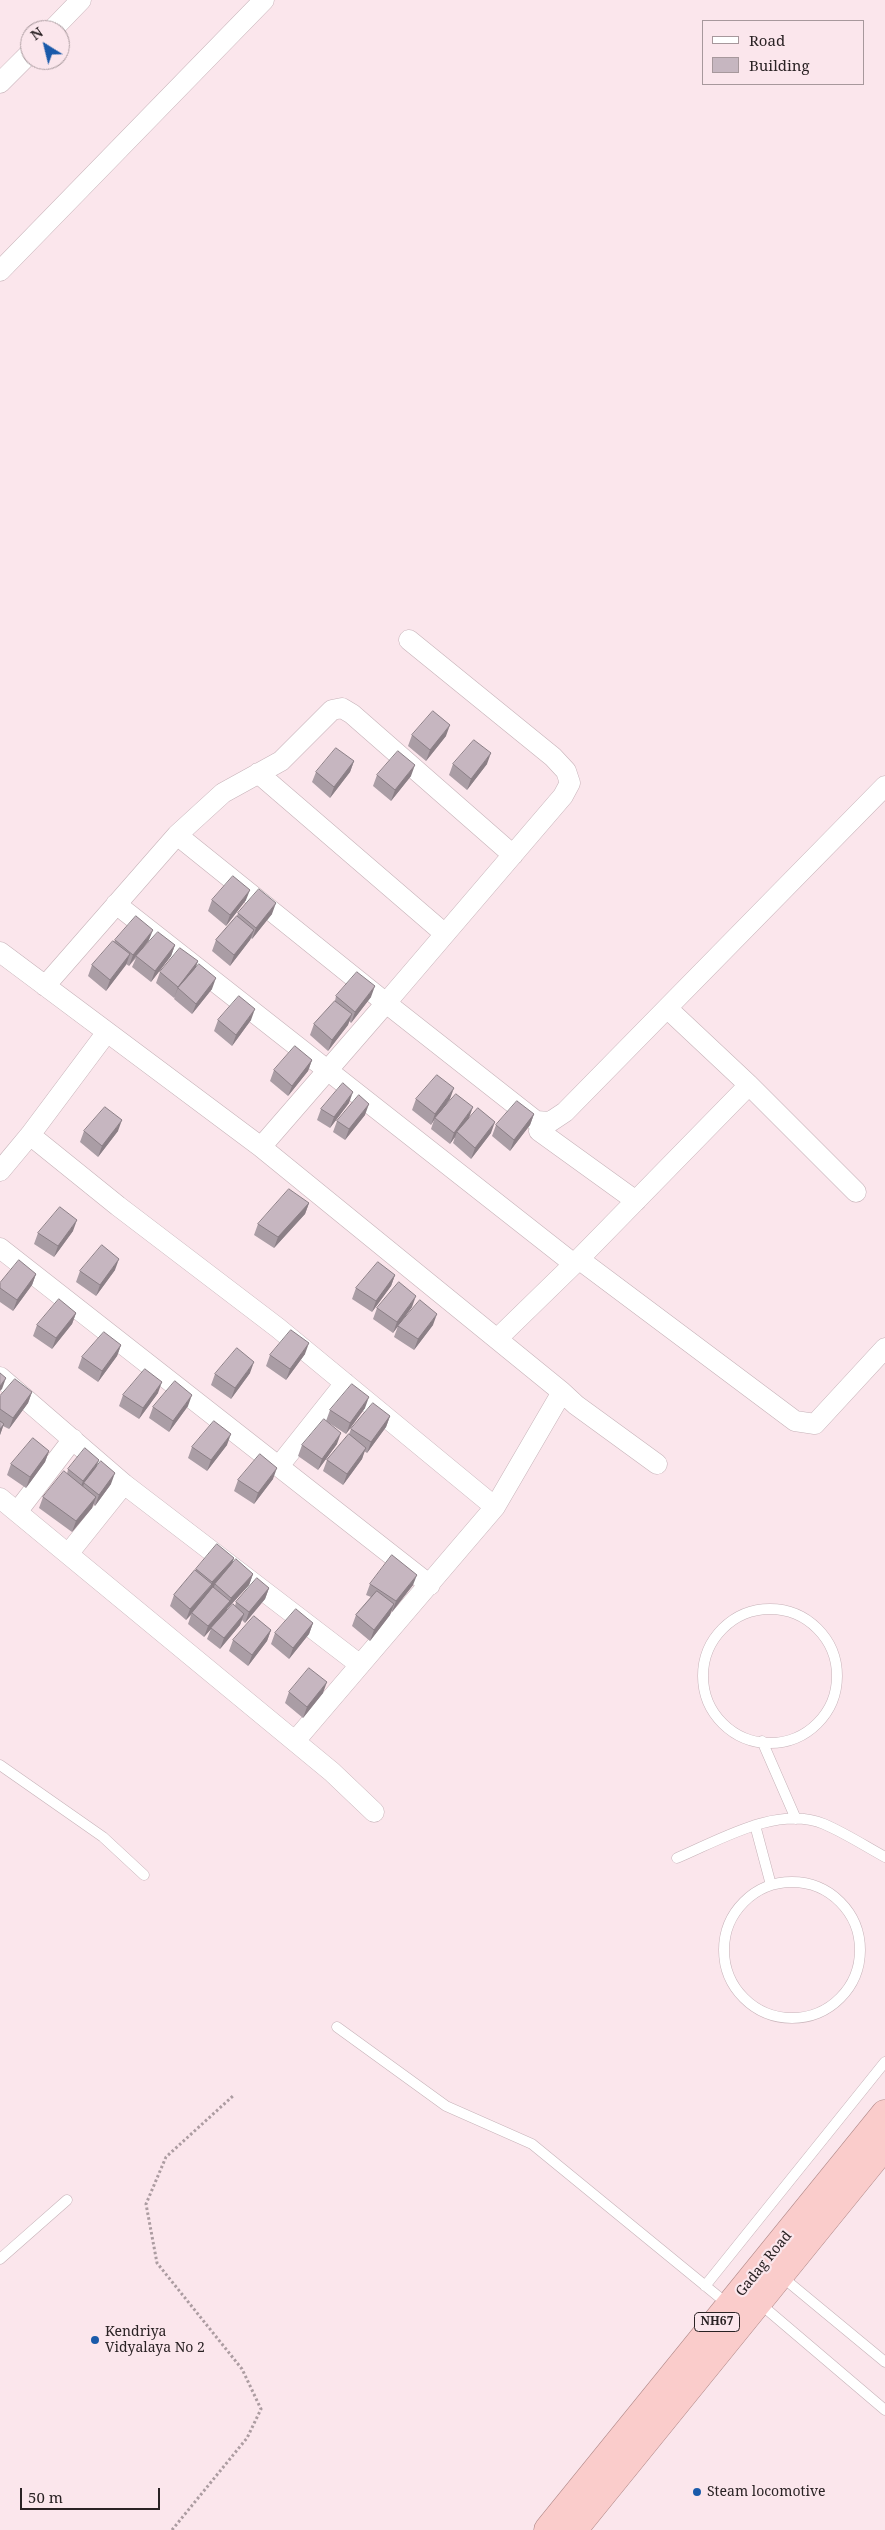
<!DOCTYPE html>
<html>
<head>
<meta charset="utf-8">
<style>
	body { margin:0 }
	#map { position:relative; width:885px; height:2530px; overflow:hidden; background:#fbe6ec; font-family:"Noto Serif",serif }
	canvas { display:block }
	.legend { position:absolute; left:702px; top:20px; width:162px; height:65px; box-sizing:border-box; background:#fbe6ec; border:1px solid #a7989c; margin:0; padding:6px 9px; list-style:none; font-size:15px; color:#2a2224 }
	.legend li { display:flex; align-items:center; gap:10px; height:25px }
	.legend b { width:25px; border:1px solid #a7989c }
	.north { position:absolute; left:20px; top:20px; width:50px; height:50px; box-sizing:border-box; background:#fbe6ec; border:1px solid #a7989c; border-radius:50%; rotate:324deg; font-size:14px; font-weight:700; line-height:20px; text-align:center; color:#2a2224 }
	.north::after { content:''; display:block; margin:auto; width:18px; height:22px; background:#1a5aaa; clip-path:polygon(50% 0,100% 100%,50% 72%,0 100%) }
	.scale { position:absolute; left:20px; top:2488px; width:140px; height:22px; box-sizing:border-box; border:2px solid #2a2224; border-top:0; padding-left:6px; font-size:15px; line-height:18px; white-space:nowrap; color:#2a2224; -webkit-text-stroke:4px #fbe6ec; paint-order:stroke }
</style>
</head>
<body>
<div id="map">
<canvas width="885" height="2530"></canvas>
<ul class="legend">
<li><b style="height:6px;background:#fff"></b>Road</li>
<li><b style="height:14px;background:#c6b6c0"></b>Building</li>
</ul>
<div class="north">N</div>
<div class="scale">50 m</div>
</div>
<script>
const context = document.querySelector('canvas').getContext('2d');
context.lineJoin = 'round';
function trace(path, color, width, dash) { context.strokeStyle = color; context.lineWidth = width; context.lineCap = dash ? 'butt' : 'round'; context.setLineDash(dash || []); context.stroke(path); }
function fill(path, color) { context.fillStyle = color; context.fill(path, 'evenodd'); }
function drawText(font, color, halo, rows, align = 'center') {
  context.font = font + ' "Noto Serif",serif'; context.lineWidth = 4.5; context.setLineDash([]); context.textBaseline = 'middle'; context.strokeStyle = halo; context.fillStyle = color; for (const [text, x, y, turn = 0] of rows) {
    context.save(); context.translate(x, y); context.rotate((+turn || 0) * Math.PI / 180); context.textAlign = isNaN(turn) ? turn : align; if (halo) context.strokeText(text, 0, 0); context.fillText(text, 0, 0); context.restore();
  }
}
const path = new Path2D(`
	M172,2530L247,2438L261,2409L242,2369L157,2263L146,2204L166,2157L234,2095`);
const service = new Path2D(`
	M703 1676a67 67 0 1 1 134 0a67 67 0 1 1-134 0Z
	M762,1741L796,1819
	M0,1765L103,1837L144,1875
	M755,1825L771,1885
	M677,1858C720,1840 777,1805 824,1824C845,1833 865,1846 885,1857
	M724 1950a68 68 0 1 1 136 0a68 68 0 1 1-136 0Z
	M337,2027L446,2106L532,2144L730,2306
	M0,2259L67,2200
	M781,2276L885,2362
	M705,2286L885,2062
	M758,2302L885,2410`);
const minor = new Path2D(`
	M52,30L81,0
	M0,83L30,53
	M0,271L264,0
	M258,773L445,934
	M177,835L386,1003L563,796L570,783L566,771L553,757L409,640
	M116,904L574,1264L580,1260L795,1421L815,1424L885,1348
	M0,952L261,1147L386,1003L536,1121L550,1122L565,1112L885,786
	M45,986L177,835L223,793L281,761L332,710L342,708L352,714L513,855
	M668,1009L749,1085L856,1192
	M539,1131L636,1201
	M30,1135L118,1206L278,1328L495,1507
	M261,1147L562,1392L495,1507L295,1741
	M0,1171L30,1135L107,1032
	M0,1248L430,1585
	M498,1338L574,1264L749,1085
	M0,1377L124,1484L359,1664
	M562,1392L576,1405L657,1464
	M279,1466L345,1383
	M0,1498L332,1772L374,1812
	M17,1512L73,1439
	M68,1554L124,1484`);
const trunk = new Path2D(`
	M548,2530L885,2114
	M573,2530L885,2145`);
const wall = new Path2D(`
	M412,735L446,736L426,761L408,746Z
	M354,761L350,772L330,798L312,782L316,772Z
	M453,764H487L467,790L449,775Z
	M377,775L411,776L391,801L373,786Z
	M212,900H246L226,926L208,911Z
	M238,913L272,914L252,939L251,938L250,940L230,966L212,951L216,940L237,916Z
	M115,940H149L143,948L175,945L171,956L151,982L132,967L136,958L129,966L126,964L106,991L88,976L92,965L114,942Z
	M198,961L195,969L212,989L192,1014L174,999L175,997L174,998L156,983L160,972Z
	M336,996L371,997L351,1023L349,1021L348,1025L328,1051L310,1035L314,1024L335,1001Z
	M218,1020H251L232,1046L214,1031Z
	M312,1060L308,1071L288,1096L270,1081L274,1070Z
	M416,1099H450L443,1109L469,1118L491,1133L471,1159L453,1143L455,1137L450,1144L431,1129L434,1120L431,1125L412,1110Z
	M349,1103L330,1128L317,1120L321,1109Z
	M534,1114L530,1125L510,1151L492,1136L496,1125Z
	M365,1115L345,1140L333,1132L337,1121Z
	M84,1131H118L98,1157L80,1142Z
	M309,1203L305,1214L274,1248L254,1235L258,1224Z
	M73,1231L54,1257L34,1244L38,1233Z
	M115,1270L96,1296L76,1282L80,1271Z
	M36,1274L32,1285L13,1311L0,1302V1283Z
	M395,1275L391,1286L372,1312L352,1299L356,1288Z
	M412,1307L393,1333L373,1319L377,1308Z
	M76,1313L72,1324L52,1349L33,1336L37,1325Z
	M433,1325L414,1350L394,1337L398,1326Z
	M121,1345L117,1356L98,1382L78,1368L82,1357Z
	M305,1354L286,1380L266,1366L270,1355Z
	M250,1373L231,1399L211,1385L215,1374Z
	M32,1392L28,1403L9,1429L3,1426L0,1435V1396Z
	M158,1393L139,1419L119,1406L123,1395Z
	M188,1406L169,1432L149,1418L153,1407Z
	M365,1408L346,1434L326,1421L330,1410Z
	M390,1416L386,1427L367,1453L364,1451L362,1459L343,1485L323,1471L327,1460L349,1434L351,1429Z
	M337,1444L318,1470L298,1456L302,1445Z
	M227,1445L207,1471L188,1458L192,1447Z
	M49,1451L45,1462L26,1488L7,1475L11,1464Z
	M97,1467L111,1484L95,1506L93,1504L92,1508L72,1532L39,1508L43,1497L67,1474L68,1469Z
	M273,1479L254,1504L234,1491L238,1480Z
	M234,1558L232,1563L253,1574L249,1585L227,1609L226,1612L235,1606L236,1602L269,1588L265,1599L245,1623L242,1620L240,1625L220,1649L207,1639L211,1629L204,1637L188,1624L191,1615L186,1620L170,1606L174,1595L196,1569Z
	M370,1584L413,1585L392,1612L391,1611L390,1615L370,1641L352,1626L356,1615L371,1597L366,1595Z
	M313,1623L309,1634L289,1659L271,1644L275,1633Z
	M271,1630L267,1641L248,1666L229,1651L233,1640Z
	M289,1692L323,1693L303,1718L285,1703Z`);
const shadedWall = new Path2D(`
	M450,725L446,736L426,761L430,750Z
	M491,753L487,764L467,790L471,779Z
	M354,761L350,772L330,798L334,787Z
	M415,765L411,776L391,801L395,790Z
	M250,890L246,900L226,926L230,915Z
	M276,903L272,914L252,939L256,928Z
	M153,930L149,940L137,956H136L129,966L133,955Z
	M254,930L250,940L230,966L234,955Z
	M175,945L171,956L151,982L155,971Z
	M130,954L126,965L106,991L110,980Z
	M198,961L194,972L178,988L174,998L178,987Z
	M216,978L212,989L192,1014L196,1004Z
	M375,986L371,997L351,1023L355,1012Z
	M255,1009L251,1020L232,1046L236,1035Z
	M352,1014L348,1025L328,1051L332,1040Z
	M312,1060L308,1071L288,1096L292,1086Z
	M454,1088L450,1099L436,1118H435L431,1125L435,1114Z
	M353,1092L349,1103L330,1128L334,1117Z
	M369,1104L365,1115L345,1140L349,1129Z
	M473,1107L469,1118L457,1132L455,1137L450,1144L454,1133Z
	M534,1114L530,1125L510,1151L514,1140Z
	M122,1120L118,1131L98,1157L102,1146Z
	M495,1122L491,1133L471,1159L475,1148Z
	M309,1203L305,1214L274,1248L278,1237Z
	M77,1220L73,1231L54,1257L58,1246Z
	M119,1259L115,1270L96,1296L100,1285Z
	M36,1274L32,1285L13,1311L17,1300Z
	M395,1275L391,1286L372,1312L376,1301Z
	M416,1296L412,1307L393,1333L397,1322Z
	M76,1313L72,1324L52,1349L56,1338Z
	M437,1314L433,1325L414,1350L418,1339Z
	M309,1343L305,1354L286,1380L290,1369Z
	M121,1345L117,1356L98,1382L102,1371Z
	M254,1362L250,1373L231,1399L235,1388Z
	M6,1378L2,1389L0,1391V1386Z
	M162,1382L158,1393L139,1419L143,1408Z
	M32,1392L28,1403L9,1429L13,1418Z
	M192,1395L188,1406L169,1432L173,1421Z
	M369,1397L365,1408L346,1434L350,1423Z
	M390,1416L386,1427L367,1453L371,1442Z
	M4,1424L0,1435V1429Z
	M341,1433L337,1444L318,1470L322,1459Z
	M231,1434L227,1445L207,1471L211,1460Z
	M366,1448L362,1459L343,1485L347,1474Z
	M49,1451L45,1462L26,1488L30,1477Z
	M99,1460L95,1471L84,1483L83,1487L79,1492L83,1481Z
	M277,1468L273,1479L254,1504L258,1493Z
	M115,1473L111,1484L95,1506L99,1495Z
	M96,1497L92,1508L72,1532L76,1521Z
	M234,1558L230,1569L215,1584L214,1587L186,1620L190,1609L211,1586L212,1582Z
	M253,1574L249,1585L227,1609L231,1598Z
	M417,1575L413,1585L392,1612L396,1601Z
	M269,1588L265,1599L245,1623L249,1612Z
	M230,1601L226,1612L204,1637L208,1626Z
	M394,1604L390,1615L370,1641L374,1630Z
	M244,1614L240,1625L220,1649L224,1638Z
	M313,1623L309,1634L289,1659L293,1648Z
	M271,1630L267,1641L248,1666L252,1655Z
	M327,1682L323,1693L303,1718L307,1707Z`);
const building = new Path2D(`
	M433,711L450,725L430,750L412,735Z
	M474,740L491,753L471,779L453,764Z
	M336,748L354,761L334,787L316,772Z
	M398,751L415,765L395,790L377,775Z
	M233,876L250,890L230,915L212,900Z
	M259,889L276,903L256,928L238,913Z
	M136,916L153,930L133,955L115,940Z
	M237,916L254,930L234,955L216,940Z
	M158,932L175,945L155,971L136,956Z
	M113,941L130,954L110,980L92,965Z
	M180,948L198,961L178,987L160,972Z
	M199,964L216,978L196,1004L178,988Z
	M357,972L375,986L355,1012L336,996Z
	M239,996L255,1009L236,1035L218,1020Z
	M335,1001L352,1014L332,1040L314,1024Z
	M295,1046L312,1060L292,1086L274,1070Z
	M437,1075L454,1088L435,1114L416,1099Z
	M343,1083L353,1092L334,1117L321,1109Z
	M456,1094L473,1107L454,1133L435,1118Z
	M359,1095L369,1104L349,1129L337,1121Z
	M517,1101L534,1114L514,1140L496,1125Z
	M105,1107L122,1120L102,1146L84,1131Z
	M478,1108L495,1122L475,1148L457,1132Z
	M289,1189L309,1203L278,1237L258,1224Z
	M60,1207L77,1220L58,1246L38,1233Z
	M102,1245L119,1259L100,1285L80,1271Z
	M19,1260L36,1274L17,1300L0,1288V1283Z
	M378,1262L395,1275L376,1301L356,1288Z
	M399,1282L416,1296L397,1322L377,1308Z
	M59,1299L76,1313L56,1338L37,1325Z
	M420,1300L437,1314L418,1339L398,1326Z
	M291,1330L309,1343L290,1369L270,1355Z
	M104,1332L121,1345L102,1371L82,1357Z
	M237,1348L254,1362L235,1388L215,1374Z
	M145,1369L162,1382L143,1408L123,1395Z
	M0,1373L6,1378L0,1386Z
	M15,1379L32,1392L13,1418L0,1409V1396Z
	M175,1381L192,1395L173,1421L153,1407Z
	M352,1384L369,1397L350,1423L330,1410Z
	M373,1403L390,1416L371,1442L351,1429Z
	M324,1419L341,1433L322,1459L302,1445Z
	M0,1421L4,1424L0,1429Z
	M214,1421L231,1434L211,1460L192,1447Z
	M349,1434L366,1448L347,1474L327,1460Z
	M33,1438L49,1451L30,1477L11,1464Z
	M85,1448L99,1460L83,1481L68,1469Z
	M260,1454L277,1468L258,1493L238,1480Z
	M101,1461L115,1473L99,1495L84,1483Z
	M64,1471L96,1497L76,1521L43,1497Z
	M217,1544L234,1558L212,1582L196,1569Z
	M392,1555L417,1575L396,1601L370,1584Z
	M236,1559L253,1574L231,1598L215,1584Z
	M195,1570L212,1584L190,1609L174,1595Z
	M257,1578L269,1588L249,1612L236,1602Z
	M213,1587L230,1601L208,1626L192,1613Z
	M377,1591L394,1604L374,1630L356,1615Z
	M233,1604L244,1614L224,1638L211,1628Z
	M296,1609L313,1623L293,1648L275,1633Z
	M254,1616L271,1630L252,1655L233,1640Z
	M309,1668L327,1682L307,1707L289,1692Z`);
const markers = [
	[95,2340,5,"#1a5aaa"],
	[697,2492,5,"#1a5aaa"]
];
const shields = [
	[717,2322,45]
];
const shieldNames = [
	["NH67",717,2322]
];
const streetNames = [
	["Gadag Road",764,2264,-51]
];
const poiNames = [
	["Kendriya",105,2332],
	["Vidyalaya No 2",105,2348],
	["Steam locomotive",707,2492]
];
trace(service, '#c6b2b8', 11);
trace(minor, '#c6b2b8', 21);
trace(trunk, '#b08988', 29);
trace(path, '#ac9ca1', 3, [2.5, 2.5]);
trace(service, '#fff', 10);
trace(minor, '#fff', 20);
trace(trunk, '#facccb', 28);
fill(wall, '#aa9da5');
fill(shadedWall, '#8b7f86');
fill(building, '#c6b6c0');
trace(building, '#8b7f86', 1);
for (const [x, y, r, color] of markers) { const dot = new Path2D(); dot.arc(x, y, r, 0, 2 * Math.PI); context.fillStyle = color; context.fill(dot); trace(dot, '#fbe6ec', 2); }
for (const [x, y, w] of shields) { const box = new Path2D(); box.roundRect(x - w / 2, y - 9.5, w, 19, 4); context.fillStyle = '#fbe6ec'; context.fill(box); trace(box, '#2a2224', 1); }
drawText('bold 12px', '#2a2224', null, shieldNames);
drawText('14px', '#2a2224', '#fbe6ec', streetNames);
drawText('14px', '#2a2224', '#fbe6ec', poiNames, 'left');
</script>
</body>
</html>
